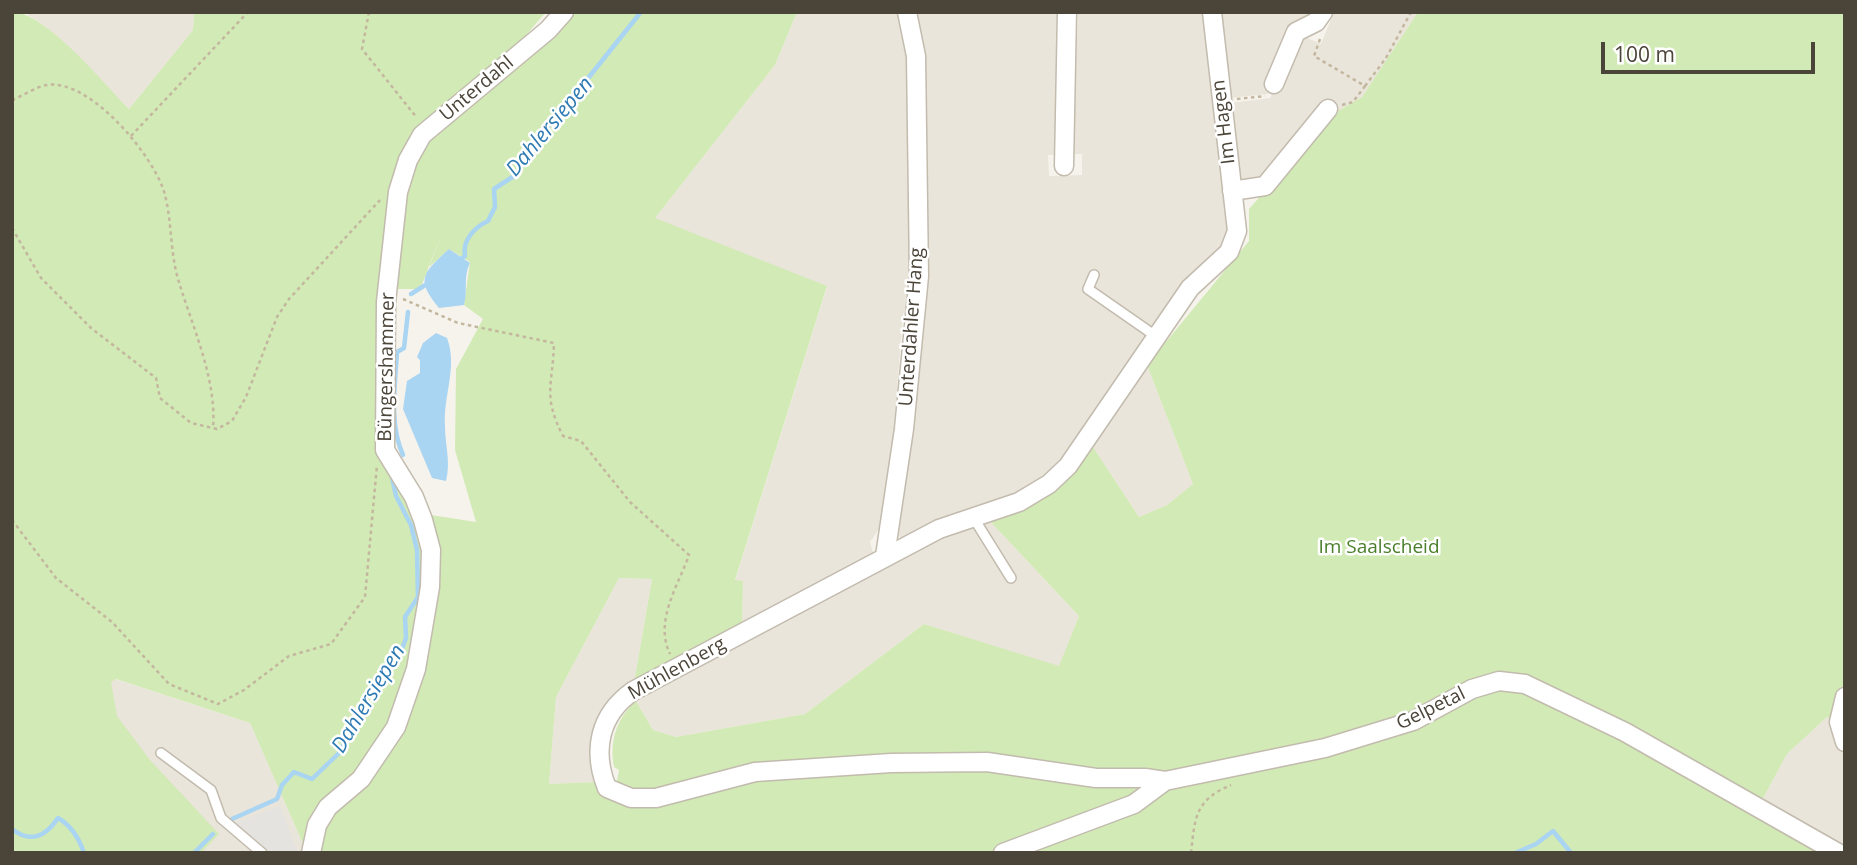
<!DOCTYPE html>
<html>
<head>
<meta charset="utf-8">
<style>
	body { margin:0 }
	#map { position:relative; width:1857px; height:865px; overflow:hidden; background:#f6f3ec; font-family:"Open Sans",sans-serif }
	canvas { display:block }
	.frame { position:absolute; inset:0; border:14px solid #4b4439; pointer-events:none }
	.scale { position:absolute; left:1601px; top:42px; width:214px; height:32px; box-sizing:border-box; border:4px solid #4b4439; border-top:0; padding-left:9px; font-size:21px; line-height:24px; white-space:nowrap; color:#4b4439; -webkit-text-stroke:5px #fff; paint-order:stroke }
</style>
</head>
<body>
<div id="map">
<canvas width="1857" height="865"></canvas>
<div class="frame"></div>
<div class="scale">100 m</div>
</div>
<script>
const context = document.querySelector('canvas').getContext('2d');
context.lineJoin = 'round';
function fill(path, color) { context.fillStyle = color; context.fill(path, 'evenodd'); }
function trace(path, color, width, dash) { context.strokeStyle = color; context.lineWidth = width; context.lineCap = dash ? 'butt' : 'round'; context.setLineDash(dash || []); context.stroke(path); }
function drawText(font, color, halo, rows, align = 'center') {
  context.font = font + ' "Open Sans",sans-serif'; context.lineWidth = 5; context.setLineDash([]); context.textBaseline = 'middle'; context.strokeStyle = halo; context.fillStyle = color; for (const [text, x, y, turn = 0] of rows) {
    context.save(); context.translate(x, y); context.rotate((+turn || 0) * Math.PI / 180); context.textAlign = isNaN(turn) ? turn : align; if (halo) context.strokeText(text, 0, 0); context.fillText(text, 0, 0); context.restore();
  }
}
const residential = new Path2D(`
	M24,12H194L193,30L129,109L46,27Z
	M797,12H905L913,230L909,315L903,313L887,517L870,542L874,556L742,627L743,581H735L827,287L654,219L775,65Z
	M917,12H1060L1056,155H1048L1049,176L1082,175V154H1073L1078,12H1207L1230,235L1077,444L1035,489L901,538L895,532L909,432L914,426L916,396L921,40Z
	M1220,12H1312L1300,22L1297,20L1268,94L1230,98Z
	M1334,12H1418L1362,97L1333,114L1270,186L1247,184L1240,179L1231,103L1270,98L1298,34L1321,44Z
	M1147,365L1193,484L1167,505L1139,517L1089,441Z
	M987,518L1079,616L1059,667L924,624L805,714L676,737L653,730L636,701L643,695L900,553Z
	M619,578L652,579L634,683L620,692L597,782L549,784L556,697Z
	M115,679L250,723L307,853H201L200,815L153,788L100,689Z
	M1827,717L1845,727V853L1755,813L1787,754Z`);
const green = new Path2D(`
	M12,12C46,12 104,84 129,109L193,30L194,12H546L507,57L563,12H797L775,65L655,218L827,286L735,580L743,581L742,627L634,683L652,579L619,578L556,697L549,784L597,782L616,787L619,770L614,767C609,741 617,718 636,701L653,730L676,737L805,714L924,624L1059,666L1079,616L987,518L1023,503L1089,441L1139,517L1167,505L1193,484L1147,365L1249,241V209L1333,114L1362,97L1418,12H1845V727L1827,717L1787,754L1755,813L1825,853H307L250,723L116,679L111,682L117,716L150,760L219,834L201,853H12ZM444,230L428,268L449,249L470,262L464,305L483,319L456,369L455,450L476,522L418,513L391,444L397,289H420Z`);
const parking = new Path2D(`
	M280,806L298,853H272L235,823Z`);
const water = new Path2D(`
	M449,249L470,263C463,276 468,291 464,305L439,308C415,279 423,273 449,249Z
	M436,333L447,338C458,368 443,395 445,426C445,446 451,461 446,481L432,478L403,409L407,381L420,373V360L417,357L423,343Z`);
const stream = new Path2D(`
	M457,262L465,256C462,240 475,227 488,221L495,207L494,189L517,174L529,150L565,105L577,96L585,82L641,12
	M411,294L427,284
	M403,455C389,424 395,387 397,352L404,348L408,312
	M232,819L277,799L282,785L294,772L312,779L340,752L368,693L399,657L406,638L405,617L418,597L417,550L411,525L396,496L392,477
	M12,829C31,844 46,836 58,818C72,826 79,838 84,853
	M194,853L213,834
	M1515,853L1536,844L1553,831L1571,853`);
const path = new Path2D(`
	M369,12L362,49L417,118
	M1320,39L1314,56L1365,86L1353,102L1342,105
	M1365,86L1386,58L1411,12
	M1237,99L1265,96
	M12,100C23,96 35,87 47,85C90,78 156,158 165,195C172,223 170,251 178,279C192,326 217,379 213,428
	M131,136L248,12
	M12,228L41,278L91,328L156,378L160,398L191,423L217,429L232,421L246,397L277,317L289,299L380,200
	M403,299L458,323L554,343C553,385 542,395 563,436L581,441L630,502L689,555C678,586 654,621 670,654
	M12,520L56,578L112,622L169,684L218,704L244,690L289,656L331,644L365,597L377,465
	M1191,853C1195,817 1195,800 1231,785`);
const lane = new Path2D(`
	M1094,275L1088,289L1157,337
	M973,517L1011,578
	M161,753L211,790L221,818L262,853`);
const street = new Path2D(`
	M1274,84L1296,32L1316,22L1323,12
	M1064,166L1067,12
	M1232,191L1265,186L1328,109
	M885,556L904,429L919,276L916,56L907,12
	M1845,697L1839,722L1845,742
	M1165,781L1145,778H1096L987,762L891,763L755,772L656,798H631L607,788C592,751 599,715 633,691L939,529L1019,502L1049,484L1068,466L1190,288L1229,252L1237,231L1212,12
	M311,853L317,825L328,807L361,779L396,727L416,669L430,587L431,550L423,520L414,497L385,450L386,302L398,192L408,160L422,135L548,30L564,12
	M1003,853L1134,804L1165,781L1325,748L1413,721L1472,689L1499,681L1525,684L1625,732L1838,853`);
const streetNames = [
	["Unterdahl",477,89,-40],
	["Im Hagen",1224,122,-97],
	["Unterdahler Hang",912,327,-86],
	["Büngershammer",387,367,-89],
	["Mühlenberg",677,669,-29],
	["Gelpetal",1431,709,-26]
];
const parkNames = [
	["Im Saalscheid",1379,548]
];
const waterNames = [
	["Dahlersiepen",550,127,-50],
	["Dahlersiepen",369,699,-59]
];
fill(residential, '#eae5da');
fill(green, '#d2eab5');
fill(parking, '#e5e3e0');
fill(water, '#a9d4f2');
trace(stream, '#a9d4f2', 4.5);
trace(lane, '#c2bbae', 12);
trace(street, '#c2bbae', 21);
trace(path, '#c4b79f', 2.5, [3.5, 3.5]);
trace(lane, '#fff', 9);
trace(street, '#fff', 18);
drawText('19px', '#4b4439', '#fff', streetNames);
drawText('19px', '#4a7f2a', '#fff', parkNames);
drawText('italic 21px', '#2e7ab2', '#fff', waterNames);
</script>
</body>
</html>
